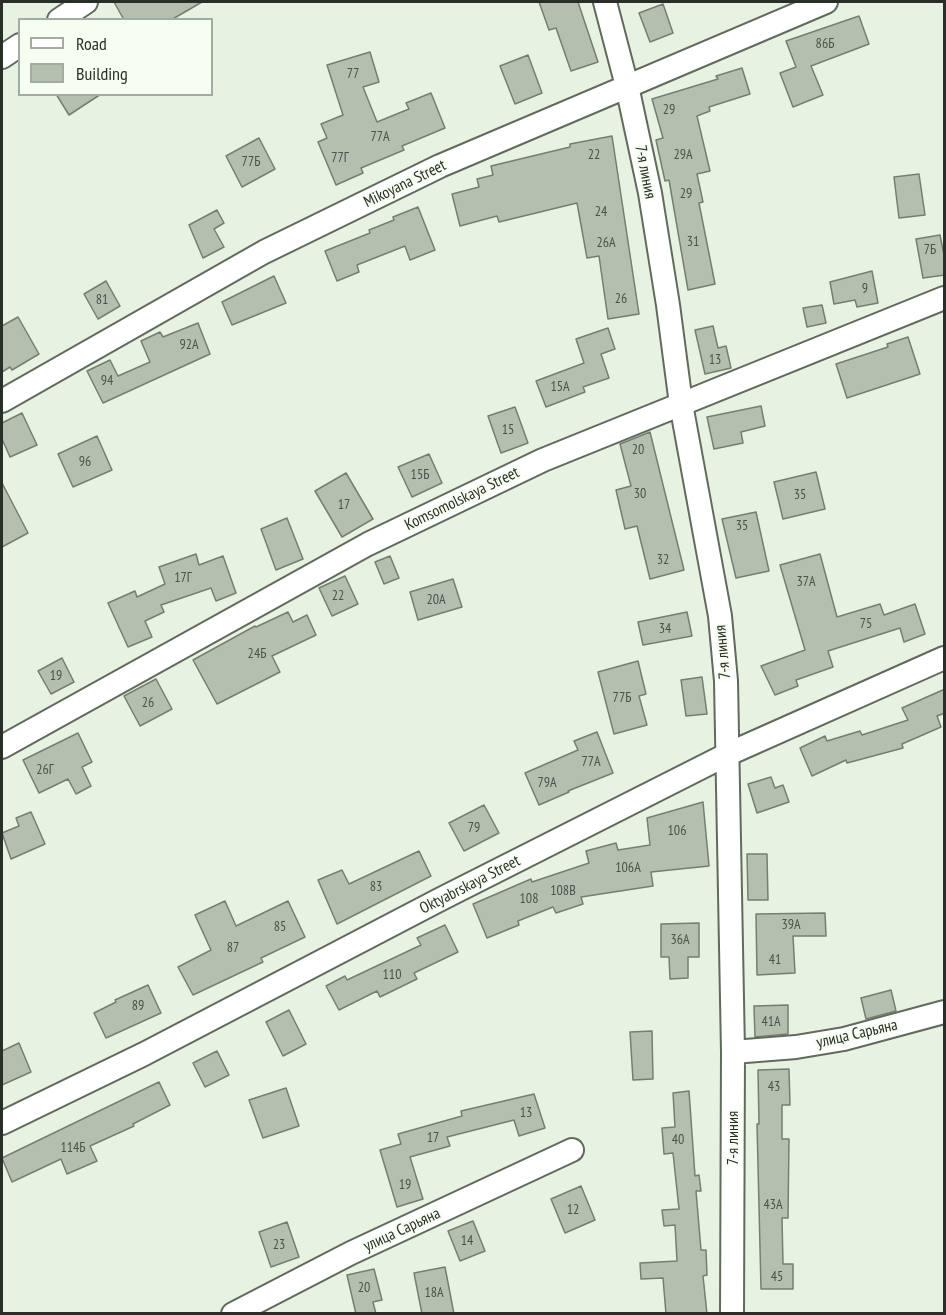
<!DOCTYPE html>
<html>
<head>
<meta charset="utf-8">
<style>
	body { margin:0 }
	#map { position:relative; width:946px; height:1315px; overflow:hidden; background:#e7f2e2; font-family:"PT Sans Narrow",sans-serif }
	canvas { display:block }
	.frame { position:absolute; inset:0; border:3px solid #2a2e28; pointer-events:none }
	.legend { position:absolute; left:18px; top:18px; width:195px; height:78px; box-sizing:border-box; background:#f6fef2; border:2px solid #a4aba1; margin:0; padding:8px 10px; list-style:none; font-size:18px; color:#2a2e28 }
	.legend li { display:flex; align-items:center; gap:12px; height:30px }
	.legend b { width:30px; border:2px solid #a4aba1 }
</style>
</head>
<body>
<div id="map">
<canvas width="946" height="1315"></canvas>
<div class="frame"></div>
<ul class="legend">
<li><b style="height:8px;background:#fff"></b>Road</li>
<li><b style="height:16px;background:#b4bfb0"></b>Building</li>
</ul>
</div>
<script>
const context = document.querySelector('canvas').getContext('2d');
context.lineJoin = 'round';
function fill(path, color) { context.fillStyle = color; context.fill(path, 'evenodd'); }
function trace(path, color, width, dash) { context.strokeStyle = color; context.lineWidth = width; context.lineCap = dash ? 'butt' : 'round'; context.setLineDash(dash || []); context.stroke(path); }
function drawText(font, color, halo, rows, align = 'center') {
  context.font = font + ' "PT Sans Narrow",sans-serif'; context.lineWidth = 4.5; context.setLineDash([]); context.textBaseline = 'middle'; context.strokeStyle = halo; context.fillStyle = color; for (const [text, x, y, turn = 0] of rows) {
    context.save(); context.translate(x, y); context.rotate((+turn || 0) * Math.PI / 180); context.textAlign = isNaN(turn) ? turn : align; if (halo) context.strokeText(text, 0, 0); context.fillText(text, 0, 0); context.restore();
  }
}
const building = new Path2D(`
	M114,2H202L171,20H124Z
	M539,2H578L598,62L571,71L556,28L549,30Z
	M663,4L673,33L650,42L639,13Z
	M859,16L869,44L811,66L823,95L793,107L780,73L796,67L786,41Z
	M370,52L379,82L363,87L377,122L409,109L406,103L431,93L445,128L402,146L404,150L361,168L363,173L336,185L318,142L327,138L321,124L343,115L327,65Z
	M528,55L542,93L515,104L500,66Z
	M742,68L750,94L709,107L710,111L697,116L710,171L697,174L703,202L699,203L715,284L688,290L669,180L665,181L656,140L663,138L652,99L718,79L716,76Z
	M56,94H101L69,115Z
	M612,136L639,314L608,319L599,256L587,258L577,203L499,222L497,216L460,226L452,194L479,187L477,179L493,175L491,166L570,147V144Z
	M259,138L275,169L242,187L226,156Z
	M919,174L925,215L899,218L894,177Z
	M418,207L435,250L410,260L405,246L357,265L359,272L337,281L325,251L370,233L369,230L394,220L393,217Z
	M217,210L224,223L214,229L224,247L203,258L189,225Z
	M940,235L945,260V275L923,278L916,239Z
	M872,271L878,303L857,307L855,300L834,304L830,282Z
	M274,276L286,303L232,325L222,302Z
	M106,281L120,306L98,319L84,294Z
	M822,305L826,323L807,327L803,308Z
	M18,317L39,354L12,370L10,367L2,372V326Z
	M198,323L210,354L103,403L87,371L110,360L118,376L150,362L141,341L160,332L163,337Z
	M713,326L718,348L726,346L731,368L705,374L695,330Z
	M608,328L615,349L601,354L609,378L583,387L585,392L546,407L536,381L584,363L576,339Z
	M908,337L920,374L847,398L836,364L888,347L887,344Z
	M761,406L765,426L741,432L743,443L714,449L707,417Z
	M515,407L528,443L501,453L488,416Z
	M22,413L37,445L10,457L2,439V423Z
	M650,432L684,570L650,579L637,526L625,529L616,490L631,486L620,444Z
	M97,436L112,470L73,487L58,454Z
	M429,454L442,483L412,497L398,467Z
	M816,472L825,509L783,519L774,482Z
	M346,473L373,519L342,537L315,491Z
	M2,483L28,533L2,547Z
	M756,512L769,571L736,578L722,519Z
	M287,518L303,559L276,570L261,529Z
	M196,554L199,565L223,556L236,593L216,601L211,588L161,605L164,612L145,621L152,637L128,647L108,603L135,591L137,597L165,584L159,567Z
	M820,554L837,617L880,604L884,615L915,604L925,634L904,642L900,628L828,651L833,667L796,680L798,686L775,695L761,666L805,650L780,565Z
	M390,556L399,578L384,584L375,562Z
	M345,576L358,604L332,616L319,588Z
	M453,579L462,607L418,620L410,592Z
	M288,612L293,622L307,615L316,635L272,656L280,672L217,704L193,660L255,626L256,627Z
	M687,612L692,636L643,645L638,622Z
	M62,658L74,682L51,694L38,671Z
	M638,661L646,694L639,696L647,725L614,734L598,672Z
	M702,677L707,714L686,716L681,680Z
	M156,679L172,709L140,726L124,696Z
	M945,689V713L937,716L941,727L902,744L903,748L847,763L846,760L812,776L800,748L825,736L827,741L860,731L862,735L908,720L902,708Z
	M597,732L613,773L568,791L569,792L539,805L525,773L578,750L574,741Z
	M78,733L92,762L82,767L91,786L76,794L68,779L39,793L23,760Z
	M771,777L775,788L783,785L789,802L757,813L748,784Z
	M703,802L709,866L651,872L653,886L581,897L583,904L556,913L553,907L518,921L519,925L487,938L473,904L531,879L532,882L589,863L586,851L616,843L618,850L650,845L647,818Z
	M484,805L499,833L464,851L449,823Z
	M31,812L45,844L11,859L2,833L19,826L16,818Z
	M419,851L431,876L337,924L318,880L342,870L349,884Z
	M747,854H767L768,900H748Z
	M225,901L236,926L288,901L305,937L261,958L263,962L193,995L178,967L211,950L195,915Z
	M825,913L826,936H793L795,973L757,975L756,914Z
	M699,923V957H688V978L670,979L669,957H661V924Z
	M445,925L458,952L414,973L417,979L380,997L377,991L339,1010L326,986L345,976L347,980L421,945L417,938Z
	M148,985L161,1013L106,1038L94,1013L116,1002L115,1000Z
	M891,990L896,1011L866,1019L861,998Z
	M788,1005V1034L755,1037L754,1006Z
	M289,1010L306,1044L283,1056L266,1022Z
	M652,1031L653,1079L633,1080L630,1032Z
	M19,1043L31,1072L2,1085V1051Z
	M217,1051L229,1075L205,1087L193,1063Z
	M789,1069L790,1105H782V1139H789L788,1218H782L783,1264H793V1289H761L757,1124H759L758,1070Z
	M159,1082L170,1105L133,1124L134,1126L90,1146L97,1161L67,1174L61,1159L12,1182L2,1158Z
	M286,1088L299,1126L263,1138L249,1100Z
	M689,1091L695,1176L699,1175L701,1191H696L701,1250H706L707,1275L703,1276L707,1314H666L663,1278L641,1279L640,1263L677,1261L675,1225L664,1226L662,1210L679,1209L673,1153L664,1154L662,1128L675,1127L673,1093Z
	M534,1094L545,1128L519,1136L514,1120L447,1137L450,1146L410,1157L423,1199L397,1207L380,1150L401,1144L398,1134L462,1116L461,1111Z
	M581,1186L595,1220L565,1233L551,1199Z
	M473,1221L485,1251L460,1261L448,1231Z
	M287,1222L299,1257L271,1267L259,1232Z
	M445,1267L454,1314H422L414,1273Z
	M374,1269L382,1300L373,1302L376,1314H356L347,1275Z`);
const street = new Path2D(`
	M605,2L627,86L650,193L668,305L681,404L720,616L726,681L733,1052L732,1314
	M59,20L86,2
	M2,57L20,45
	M2,401L264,252L440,166L826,2
	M2,747L368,544L543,460L944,298
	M733,1052L796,1047L844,1039L944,1012
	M2,1123L144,1054L441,899L726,755L944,658
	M233,1314L351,1253L572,1150`);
const numberNames = [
	["86Б",825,44],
	["77",353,74],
	["29",669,110],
	["77А",380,137],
	["22",594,155],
	["29А",683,155],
	["77Г",340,158],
	["77Б",251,162],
	["29",686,194],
	["24",601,212],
	["31",693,242],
	["26А",606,243],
	["7Б",930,250],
	["9",865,289],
	["26",621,299],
	["81",102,300],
	["92А",189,345],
	["13",715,360],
	["94",107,381],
	["15А",560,387],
	["15",508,430],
	["20",638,450],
	["96",85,462],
	["15Б",420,475],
	["30",640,494],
	["35",800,495],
	["17",344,505],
	["35",742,526],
	["32",663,560],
	["17Г",183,578],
	["37А",806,582],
	["22",338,596],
	["20А",436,600],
	["75",866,624],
	["34",665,629],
	["24Б",257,654],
	["19",56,676],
	["77Б",622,698],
	["26",148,703],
	["77А",591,762],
	["26Г",45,770],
	["79А",547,783],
	["79",474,828],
	["106",677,831],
	["106А",628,868],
	["83",376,887],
	["108В",563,891],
	["108",529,899],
	["39А",791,925],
	["85",280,927],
	["36А",680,940],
	["87",233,948],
	["41",775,960],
	["110",392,975],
	["89",138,1006],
	["41А",771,1022],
	["43",774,1087],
	["13",526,1113],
	["17",433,1138],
	["40",678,1140],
	["114Б",73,1148],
	["19",405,1185],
	["43А",773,1205],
	["12",573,1210],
	["14",467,1241],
	["23",279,1245],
	["45",777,1277],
	["20",364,1288],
	["18А",434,1293]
];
const streetNames = [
	["7-я линия",645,172,79],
	["Mikoyana Street",405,184,-26],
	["Komsomolskaya Street",462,499,-26],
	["7-я линия",723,652,-95],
	["Oktyabrskaya Street",470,885,-27],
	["улица Сарьяна",857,1034,-13],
	["7-я линия",733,1138,-90],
	["улица Сарьяна",402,1230,-25]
];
fill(building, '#b4bfb0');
trace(building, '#757f71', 1.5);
trace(street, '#616b5d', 26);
trace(street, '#fff', 22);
drawText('14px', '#4c524a', null, numberNames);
drawText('16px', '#2a2e28', '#f6fef2', streetNames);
</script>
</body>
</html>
